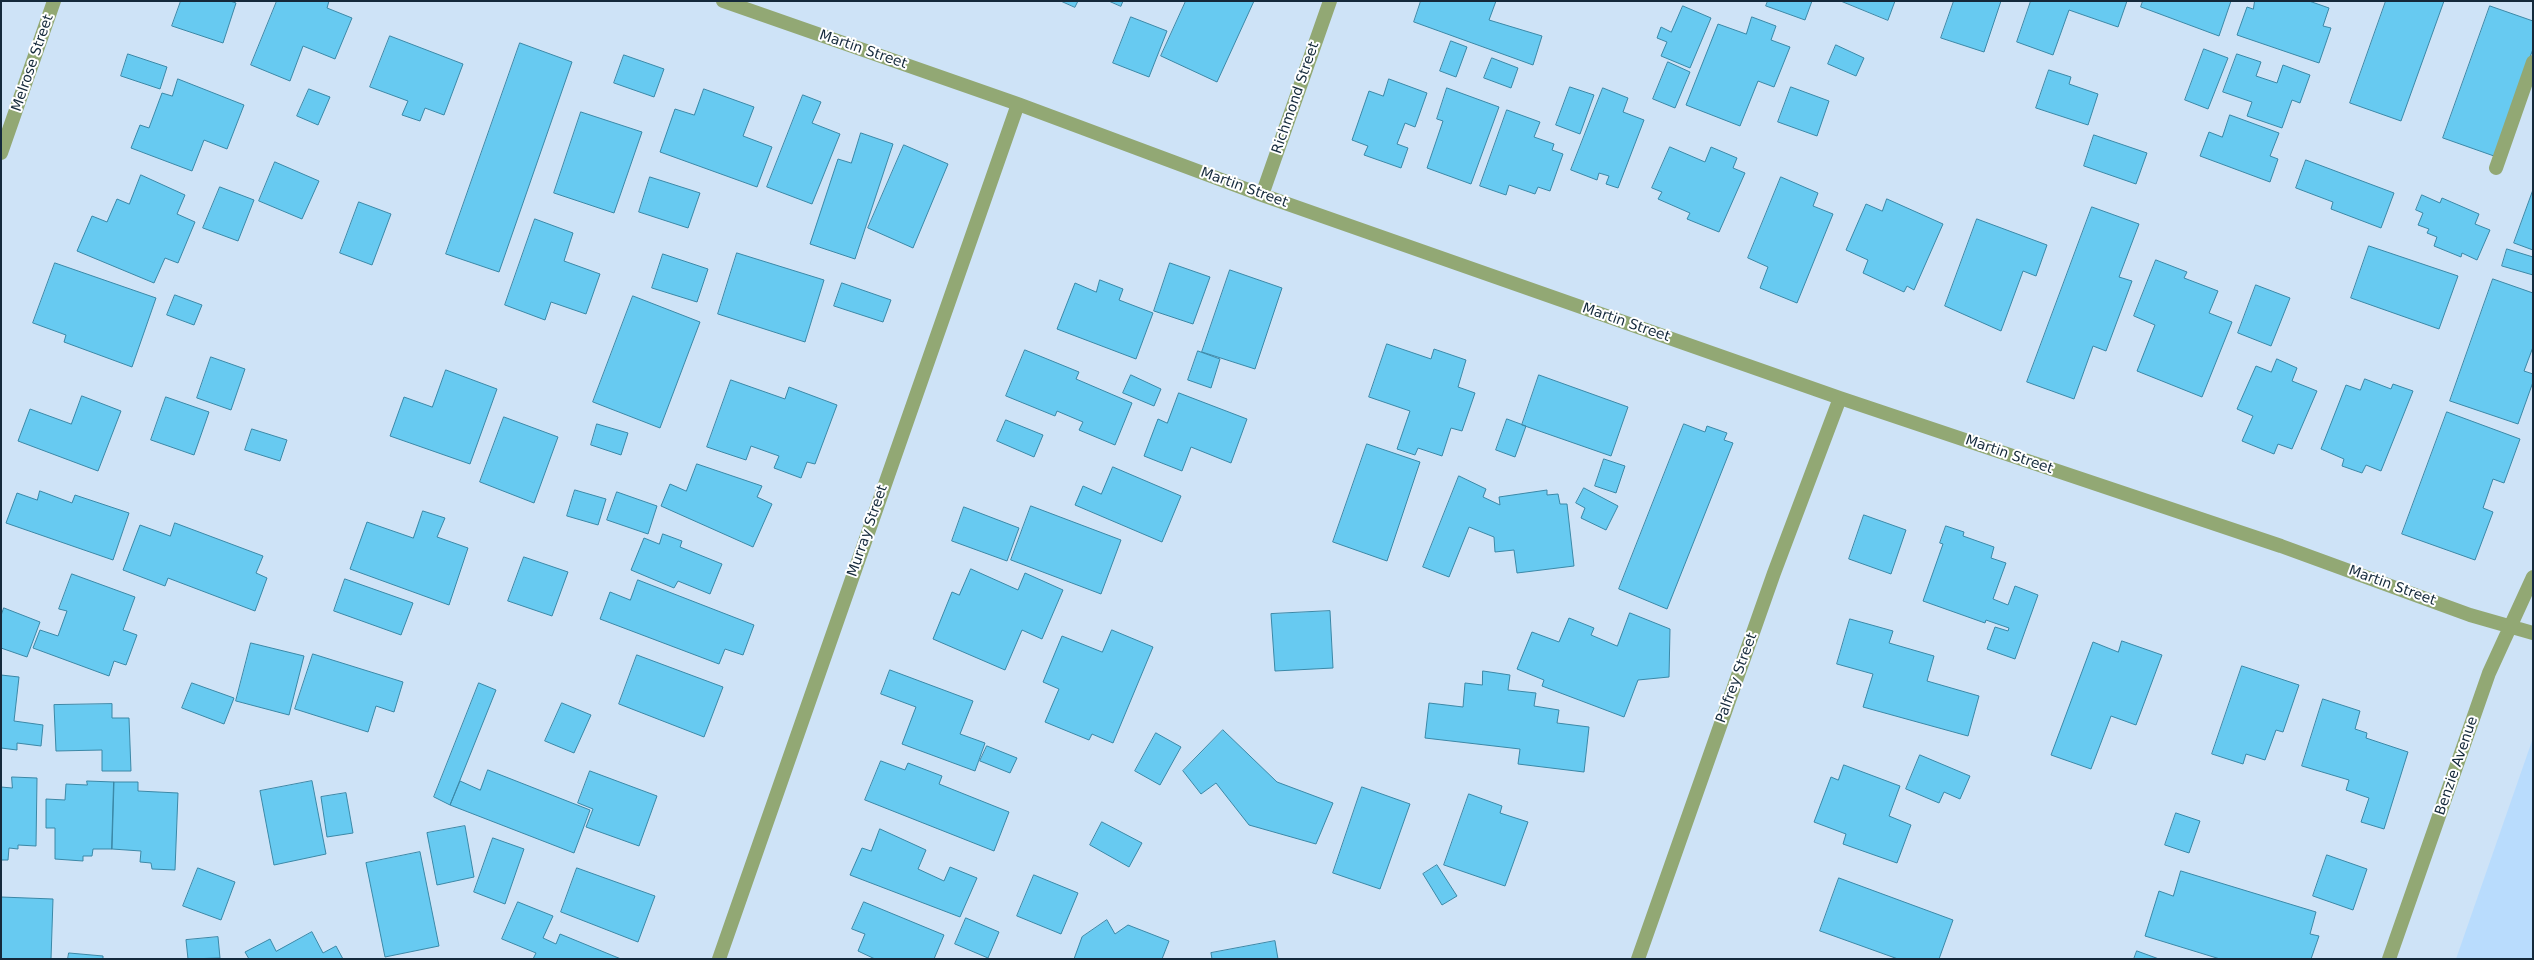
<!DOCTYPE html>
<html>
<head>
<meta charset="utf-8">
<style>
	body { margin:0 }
	#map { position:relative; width:2534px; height:960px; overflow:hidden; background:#cee3f7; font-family:"DejaVu Sans",sans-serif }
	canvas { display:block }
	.frame { position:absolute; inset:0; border:2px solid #14293b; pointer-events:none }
</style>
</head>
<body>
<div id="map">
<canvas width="2534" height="960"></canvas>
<div class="frame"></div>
</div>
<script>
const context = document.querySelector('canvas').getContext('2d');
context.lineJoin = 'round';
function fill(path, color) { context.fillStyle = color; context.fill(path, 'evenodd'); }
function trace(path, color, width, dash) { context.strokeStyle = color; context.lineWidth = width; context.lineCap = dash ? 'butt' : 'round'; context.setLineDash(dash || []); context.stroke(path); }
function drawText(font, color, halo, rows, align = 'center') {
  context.font = font + ' "DejaVu Sans",sans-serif'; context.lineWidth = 4; context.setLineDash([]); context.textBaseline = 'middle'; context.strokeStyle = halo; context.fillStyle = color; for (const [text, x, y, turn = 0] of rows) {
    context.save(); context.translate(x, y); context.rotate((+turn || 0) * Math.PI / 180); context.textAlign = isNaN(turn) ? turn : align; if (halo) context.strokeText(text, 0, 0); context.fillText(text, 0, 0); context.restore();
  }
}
const built = new Path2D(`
	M2533,738V959H2456Z`);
const building = new Path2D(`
	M181,1H230L236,3L223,43L172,26Z
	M277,1H329L327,8L352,18L335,59L303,46L290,81L251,65Z
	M1061,1H1078L1075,7Z
	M1109,1H1123L1121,6Z
	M1186,1H1254L1217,82L1161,56Z
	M1421,1H1496L1489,20L1542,36L1533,65L1414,22Z
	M1768,1H1812L1805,20L1766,6Z
	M1841,1H1895L1888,20Z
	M1954,1H2001L1984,52L1941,38Z
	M2031,1H2127L2118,27L2069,10L2053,55L2017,42Z
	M2143,1H2231L2219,36L2141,7Z
	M2255,1H2309L2329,8L2323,26L2331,28L2319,63L2237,35L2247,7L2253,9Z
	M2386,1H2444L2401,121L2350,103Z
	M1683,6L1711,18L1690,68L1661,56L1667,42L1657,38L1661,27L1671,32Z
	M2490,6L2533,21V49L2494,156L2443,138Z
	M1131,17L1167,31L1149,77L1113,63Z
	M1752,17L1776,26L1771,40L1790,47L1774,87L1758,81L1740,126L1686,105L1718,24L1746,34Z
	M390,36L463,64L444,115L425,108L420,121L402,115L408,101L370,87Z
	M1451,41L1467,47L1456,77L1440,71Z
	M520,43L572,62L499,272L446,254Z
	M1836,45L1864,58L1856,76L1828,64Z
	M2204,49L2228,58L2208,109L2185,100Z
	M128,54L167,67L160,89L121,76Z
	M2237,54L2261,62L2256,76L2277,83L2283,65L2310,75L2300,103L2292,100L2282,128L2247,116L2252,102L2223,92Z
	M624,55L664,69L654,97L614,83Z
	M1492,58L1518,68L1511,88L1484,78Z
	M1668,62L1690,72L1675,108L1653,99Z
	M2049,70L2071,77L2069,84L2098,94L2088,125L2036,108Z
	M178,79L244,105L227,149L204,140L192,171L131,148L140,125L149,128L162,93L172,96Z
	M1389,79L1427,93L1415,127L1405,123L1397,144L1408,148L1401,168L1364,155L1368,146L1352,140L1369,91L1383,96Z
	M1570,87L1594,95L1580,134L1556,125Z
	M1791,87L1829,101L1817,136L1778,122Z
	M1447,88L1499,107L1471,184L1427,168L1443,121L1437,119Z
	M1603,88L1628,98L1623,112L1644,120L1618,188L1606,184L1609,176L1599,173L1597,180L1571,170Z
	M309,89L330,97L318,125L297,116Z
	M704,89L754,107L743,136L772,147L757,187L660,152L675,109L694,115Z
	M803,95L821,102L812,123L840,134L812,204L767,187Z
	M1507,110L1540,122L1534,137L1554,144L1552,150L1563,154L1550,191L1538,187L1535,194L1509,185L1506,195L1480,186Z
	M581,112L642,132L614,213L554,193Z
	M2230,115L2279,133L2270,156L2278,159L2270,182L2200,156L2209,132L2222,137Z
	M861,133L893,144L855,259L810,244L838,159L851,163Z
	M2094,135L2147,153L2136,184L2084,166Z
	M904,145L948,164L913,248L868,228Z
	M1670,147L1705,162L1711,147L1737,158L1733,168L1745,173L1719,232L1687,219L1690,213L1658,199L1662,192L1652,188Z
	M2306,160L2394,193L2381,228L2331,209L2333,202L2296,188Z
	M275,162L319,181L302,219L259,201Z
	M141,175L185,195L177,214L195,222L178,263L165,258L154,283L77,251L92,216L107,222L117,199L129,204Z
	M650,177L700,193L688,228L639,212Z
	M1781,177L1818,193L1813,206L1833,214L1797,303L1760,288L1768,267L1748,258Z
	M220,187L254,200L238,241L203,228Z
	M2533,190V250L2514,243Z
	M2422,195L2440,203L2442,198L2479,214L2475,224L2490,230L2477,260L2462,253L2461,257L2434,246L2437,237L2427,233L2429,229L2418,225L2423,213L2416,210Z
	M1887,199L1943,224L1914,290L1907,286L1904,292L1863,273L1868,260L1846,250L1866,204L1882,211Z
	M359,202L391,214L372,265L340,253Z
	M2092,207L2139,224L2119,277L2132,281L2106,351L2093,346L2074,399L2027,382Z
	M535,219L573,233L564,261L600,274L586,314L551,302L545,320L505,305Z
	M1977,219L2047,245L2036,276L2023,271L2001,331L1945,306Z
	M2369,246L2458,276L2439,329L2351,298Z
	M2507,249L2533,257V275L2502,266Z
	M737,253L824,280L805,342L718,314Z
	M663,254L708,269L697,302L652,288Z
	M2156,260L2187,272L2184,278L2218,291L2209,313L2232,322L2202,397L2137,371L2155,325L2134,316Z
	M55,263L156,298L132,367L64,342L66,335L33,323Z
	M1170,263L1210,277L1193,324L1154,311Z
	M1230,270L1282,288L1255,369L1202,352Z
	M2493,279L2533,293V347L2524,371L2533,374V382L2518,424L2450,401Z
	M1100,280L1123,289L1119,300L1153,313L1136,359L1057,329L1075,283L1096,292Z
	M842,283L891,300L883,322L834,306Z
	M2256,285L2290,298L2271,346L2238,333Z
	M175,295L202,305L194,325L167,315Z
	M633,296L700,322L660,428L593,402Z
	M1387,344L1431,359L1434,349L1466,360L1458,387L1475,393L1462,431L1451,428L1442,456L1418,448L1415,455L1397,449L1410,411L1369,397Z
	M1025,350L1079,372L1076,379L1132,403L1115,445L1079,430L1083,422L1057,411L1055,416L1006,396Z
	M1198,351L1220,359L1211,388L1188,380Z
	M211,357L245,369L231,410L197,398Z
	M2277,359L2297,368L2292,381L2317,391L2292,449L2278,444L2274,454L2242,441L2253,416L2237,409L2256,366L2271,372Z
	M446,370L497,389L470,464L390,436L404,397L432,407Z
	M1131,375L1161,389L1154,406L1123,393Z
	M1539,375L1628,407L1611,456L1522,425Z
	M2365,379L2391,389L2393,384L2413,391L2381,471L2366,465L2362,473L2342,466L2344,459L2321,449L2346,385L2360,390Z
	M731,380L785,399L789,387L837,405L815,464L807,462L801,478L774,468L779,456L751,446L746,460L707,447Z
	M1179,393L1247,419L1231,463L1191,447L1182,471L1144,456L1158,419L1167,423Z
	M82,396L121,411L98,471L18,441L30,409L71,424Z
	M166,397L209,412L194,455L151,440Z
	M2447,412L2520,439L2504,483L2493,479L2483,508L2493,512L2475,560L2402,534Z
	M504,417L558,437L534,503L480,482Z
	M1507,419L1526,426L1515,457L1496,450Z
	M1006,420L1043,435L1034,457L997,441Z
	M597,424L628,433L621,455L591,445Z
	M1684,424L1705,432L1707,426L1727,433L1724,440L1733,443L1667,609L1619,589Z
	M252,429L287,440L280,461L245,450Z
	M1367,444L1420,462L1387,561L1333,542Z
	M1604,459L1625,466L1616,493L1595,486Z
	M697,464L762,486L757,497L772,504L753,547L661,506L670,484L686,491Z
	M1113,467L1181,496L1162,542L1075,505L1083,486L1101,494Z
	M1459,476L1486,489L1483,497L1500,505L1499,497L1547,490V495L1558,494L1560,504H1567L1574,566L1517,573L1514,550L1495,552L1494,537L1469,527L1449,577L1423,567Z
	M1584,488L1618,506L1606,530L1581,518L1585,508L1576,503Z
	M575,490L606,499L598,525L567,516Z
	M40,491L72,503L75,495L129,513L113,560L6,523L17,493L37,500Z
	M617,492L657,506L648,534L607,520Z
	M1031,506L1121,540L1101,594L1011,560Z
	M964,507L1019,528L1007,561L952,541Z
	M423,511L445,518L437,537L468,548L449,605L350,569L367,522L413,538Z
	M1864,515L1906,530L1891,574L1849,559Z
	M175,523L263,556L256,573L267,578L255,611L168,578L165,586L123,570L140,525L170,536Z
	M1946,526L1964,532L1963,536L1994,547L1991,558L2006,563L1993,599L2008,605L2015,586L2038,595L2015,659L1987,649L1995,627L2008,631L2009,628L1986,620L1985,623L1923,601L1943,544L1940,543Z
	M663,534L682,541L680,547L722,564L710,594L678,581L674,588L631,570L644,538L659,544Z
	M524,557L568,572L552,616L508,601Z
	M971,569L1018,590L1025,573L1063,590L1042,639L1022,630L1005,670L933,639L952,592L959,595Z
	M72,574L135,597L123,630L137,635L126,665L114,661L109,676L33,648L40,630L58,636L67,611L59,609Z
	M345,579L413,603L401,635L334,611Z
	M638,580L754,625L743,655L725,649L719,664L600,619L610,592L630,600Z
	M4,608L40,622L27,657L1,648V616Z
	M1330,611L1333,668L1275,671L1271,614Z
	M1630,613L1670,629L1669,677L1638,680L1624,717L1542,686L1544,680L1517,669L1532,632L1559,642L1569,618L1594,628L1591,635L1617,646Z
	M1850,619L1893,631L1889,643L1934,656L1927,681L1979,696L1968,736L1863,707L1873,674L1837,664Z
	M1112,630L1153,647L1113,743L1092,734L1089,740L1045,722L1059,689L1043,682L1062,636L1102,652Z
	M2122,641L2162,655L2136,725L2111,716L2091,769L2051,755L2093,642L2118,652Z
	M251,643L304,656L289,715L236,701Z
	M313,654L403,682L394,712L376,706L368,732L295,709Z
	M637,655L723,687L704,737L619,704Z
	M2242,666L2299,685L2283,732L2276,730L2265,760L2246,754L2243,764L2212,754Z
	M890,670L973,701L960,734L985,743L975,771L902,744L916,707L881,694Z
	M1483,671L1510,675L1508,690L1536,693L1534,706L1559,710L1557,723L1589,727L1584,772L1518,764L1520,749L1425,738L1429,703L1463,707L1465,683L1482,685Z
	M1,675L19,677L14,721L43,725L41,746L17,743V750L1,748Z
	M192,683L234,698L224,724L182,708Z
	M479,683L496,690L450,805L434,797Z
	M2323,699L2360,711L2355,729L2367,733L2366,738L2408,752L2384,829L2361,822L2369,798L2346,790L2349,780L2302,766Z
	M562,703L591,715L574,753L545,741Z
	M112,704V718H129L131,771H102V750L56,751L54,705Z
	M1223,730L1277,782L1333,803L1316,844L1249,825L1216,783L1201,794L1183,771Z
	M1156,733L1181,747L1160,785L1135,771Z
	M987,746L1017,758L1010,773L980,761Z
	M1920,755L1970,776L1960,799L1944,792L1939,803L1906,789Z
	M881,761L905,770L908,763L942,776L939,784L1009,812L994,851L865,800Z
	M1844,765L1900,786L1889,816L1911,825L1897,863L1843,844L1846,834L1814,822L1831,777L1838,780Z
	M488,770L590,810L574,853L450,805L460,781L480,790Z
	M590,771L657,796L639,846L586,827L593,809L578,803Z
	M12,777L37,778L36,846L18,845V849L9,848L8,860H1V787L12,788Z
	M87,781L114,782L112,849H93L92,856H83V861L55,859V828H46V799L65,800L66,784L87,785Z
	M312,781L326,854L274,865L260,791Z
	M114,782H138V791L178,793L175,870L152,869L151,863L140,862L141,851L112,849Z
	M1362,787L1410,804L1380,889L1333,873Z
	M346,793L353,833L327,837L321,797Z
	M1469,794L1502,806L1500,813L1528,822L1505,886L1444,865Z
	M2176,813L2200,821L2189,853L2165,845Z
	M1102,822L1142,843L1129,867L1090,845Z
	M465,826L474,877L437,885L427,833Z
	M880,829L926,850L918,869L944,881L950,867L977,878L960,917L850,875L862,848L871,851Z
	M493,838L524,849L505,904L474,892Z
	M420,852L439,946L385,957L366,863Z
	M2327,855L2367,869L2353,910L2313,896Z
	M1437,865L1457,896L1442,905L1423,874Z
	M198,868L235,882L221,920L183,906Z
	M577,868L655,896L638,942L561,912Z
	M2181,871L2316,912L2310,934L2319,936L2311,959H2220L2145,936L2159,891L2173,896Z
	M1034,875L1078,893L1061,934L1017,916Z
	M1839,878L1953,920L1939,959H1898L1820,931Z
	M1,897L53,899L51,959H1Z
	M518,902L553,916L543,938L556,944L560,934L621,959H533L536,953L502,939Z
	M864,902L944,935L934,959H875L858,951L865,934L852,929Z
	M966,918L999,932L988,958L955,944Z
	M1107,920L1115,934L1128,925L1169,941L1162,959H1074L1082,937Z
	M312,932L323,953L336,946L343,959H249L245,952L270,939L276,951Z
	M218,937L220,958L188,959L186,940Z
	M1275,941L1278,959H1212L1211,953Z
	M2137,951L2159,959H2134Z
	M69,953L103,956V959H68Z`);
const service = new Path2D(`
	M2496,168L2533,62`);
const minor = new Path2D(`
	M723,1L1018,104L1262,195L1840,398L2281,546L2470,615L2533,633
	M1,153L54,1
	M1262,195L1330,1
	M719,959L1018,104
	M1638,959L1774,573L1840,398
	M2389,959L2489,673L2533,577`);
const streetNames = [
	["Martin Street",863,50,19],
	["Melrose Street",33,63,-71],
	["Richmond Street",1296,98,-71],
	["Martin Street",1244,188,20],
	["Martin Street",1626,323,19],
	["Martin Street",2009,455,19],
	["Murray Street",868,531,-71],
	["Martin Street",2392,586,20],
	["Palfrey Street",1737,678,-70],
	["Benzie Avenue",2457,766,-71]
];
fill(built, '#b9dcfd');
fill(building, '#67caf1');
trace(building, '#3b88a7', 1);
trace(service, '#92a874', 14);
trace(minor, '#92a874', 14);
drawText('14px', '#14293b', '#fff', streetNames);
</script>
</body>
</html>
